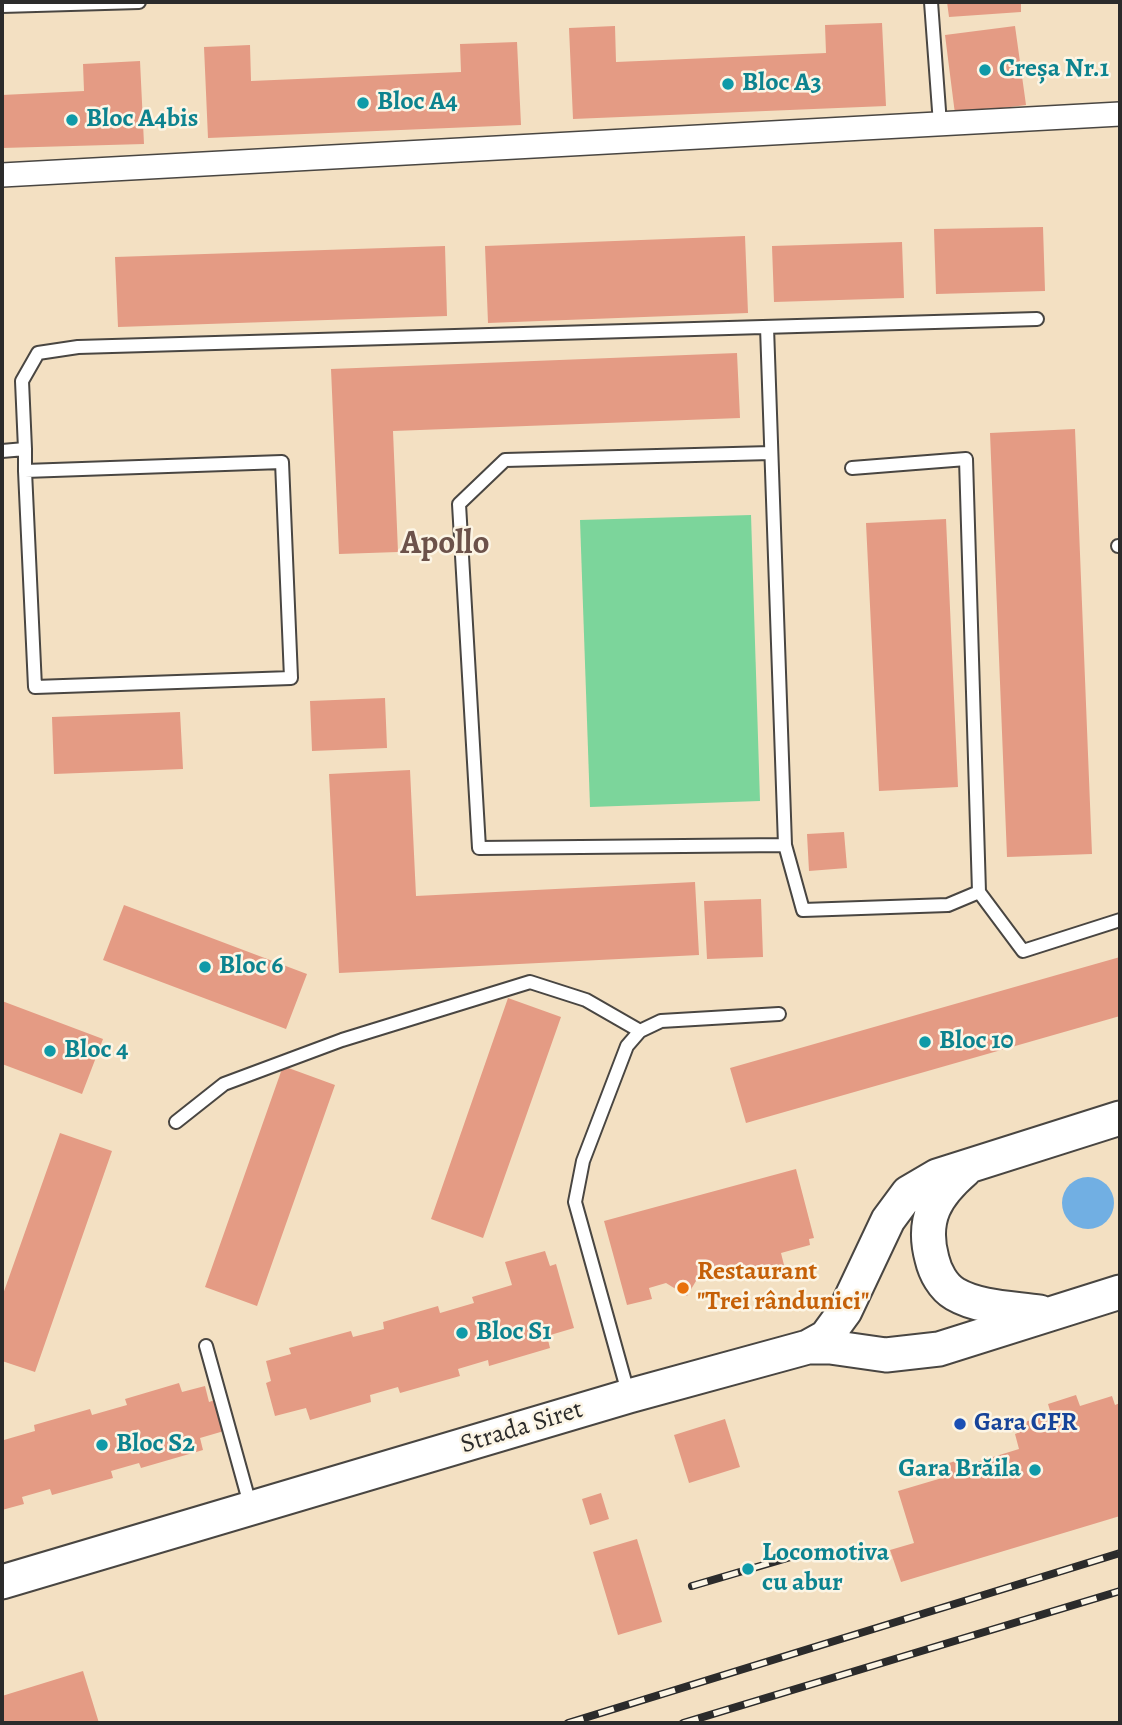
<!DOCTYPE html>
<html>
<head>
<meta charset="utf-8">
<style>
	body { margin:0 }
	#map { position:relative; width:1122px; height:1725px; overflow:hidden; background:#f3e0c2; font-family:Alegreya,serif }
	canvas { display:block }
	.frame { position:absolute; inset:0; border:4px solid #2b2b2b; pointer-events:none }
</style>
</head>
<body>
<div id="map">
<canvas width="1122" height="1725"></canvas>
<div class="frame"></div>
</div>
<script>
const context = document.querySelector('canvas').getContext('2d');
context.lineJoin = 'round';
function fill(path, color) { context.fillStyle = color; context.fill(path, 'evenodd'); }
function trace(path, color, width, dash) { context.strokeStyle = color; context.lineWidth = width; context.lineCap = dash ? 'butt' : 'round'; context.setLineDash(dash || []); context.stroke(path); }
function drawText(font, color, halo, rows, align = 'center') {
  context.font = font + ' Alegreya,serif'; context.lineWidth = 5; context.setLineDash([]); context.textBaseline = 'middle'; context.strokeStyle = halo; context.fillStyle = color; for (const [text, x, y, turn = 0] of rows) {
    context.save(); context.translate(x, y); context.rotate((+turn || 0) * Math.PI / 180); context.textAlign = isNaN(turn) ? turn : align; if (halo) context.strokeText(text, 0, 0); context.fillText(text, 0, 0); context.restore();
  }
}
const green = new Path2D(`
	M751,515L760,801L590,807L580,520Z`);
const water = new Path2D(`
	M1062 1203a26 26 0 1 1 52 0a26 26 0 1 1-52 0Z`);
const building = new Path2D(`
	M947,2H1021V12L949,17Z
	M882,23L886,106L573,119L569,28L615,26L616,62L826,53L825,25Z
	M1015,26L1026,105L955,114L945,35Z
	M517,42L521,125L208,138L204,47L250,45L251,81L461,72L460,44Z
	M140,61L144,144L2,148V95L84,91L83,64Z
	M1043,227L1045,291L936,294L934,229Z
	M745,236L748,313L488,323L485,246Z
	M902,242L904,298L774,302L772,246Z
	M445,246L447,316L118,327L115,257Z
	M737,353L740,418L393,431L398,552L339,554L331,369Z
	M1075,429L1092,854L1007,857L990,433Z
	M946,519L958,787L879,791L866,523Z
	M385,698L387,748L312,751L310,701Z
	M180,712L183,769L54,774L52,717Z
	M410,770L416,896L695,882L699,955L339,973L329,774Z
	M844,832L847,868L809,871L807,834Z
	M761,899L763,957L707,959L704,901Z
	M124,905L307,974L286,1029L103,960Z
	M1120,957V1016L746,1123L730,1068Z
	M508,998L561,1017L483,1238L431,1219Z
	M2,1001L103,1039L82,1094L2,1064Z
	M283,1066L335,1085L257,1306L205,1287Z
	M60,1133L112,1151L35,1372L2,1361V1297Z
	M796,1169L814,1238L809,1239L810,1245L781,1253L784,1265L751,1274L749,1267L728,1272L726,1265L702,1271L687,1296L666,1283L649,1288L652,1299L627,1305L604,1221Z
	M545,1251L550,1266L556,1264L574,1328L547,1336L550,1348L489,1366L488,1360L458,1369L460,1376L400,1393L398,1387L370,1395L371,1402L310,1420L306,1408L275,1416L266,1383L271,1381L266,1361L291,1354L289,1348L351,1331L353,1337L384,1329L383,1322L438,1306L440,1313L474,1303L472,1297L512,1285L505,1262Z
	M179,1383L182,1392L205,1386L209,1402L215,1400L224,1431L200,1438L203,1450L141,1468L139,1463L111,1471L113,1478L52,1495L50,1489L22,1497L24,1504L2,1510V1434L4,1440L35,1431L34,1425L90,1409L92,1415L127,1405L125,1399Z
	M1076,1395L1080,1406L1112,1396L1115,1405L1120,1403V1516L901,1582L890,1550L914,1543L898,1491L952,1475L949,1463L965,1458L967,1465L1019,1449L1015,1434L1020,1432L1018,1424L1051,1414L1048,1404Z
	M725,1419L740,1467L689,1483L674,1435Z
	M601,1493L609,1519L590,1525L582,1499Z
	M637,1539L662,1622L618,1635L593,1552Z
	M83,1671L99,1723H2V1696Z`);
const lane = new Path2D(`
	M931,2L940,124
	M2,6L139,2
	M767,327L785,845L803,910L948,905L979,892
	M25,449L22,381L38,353L78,347L1037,319
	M2,451L25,449V471L35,687L291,678L282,462L25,471
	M771,453L505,460L459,504L479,848L785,845
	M852,468L966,459L979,892L1023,951L1120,920
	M1118,546H1120
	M176,1122L224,1084L342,1040L530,982L586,1000L640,1031
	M206,1346L251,1508
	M629,1396L575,1202L583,1161L627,1046L640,1031L661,1021L779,1014`);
const street = new Path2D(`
	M2,175L1120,114`);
const secondary = new Path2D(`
	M965,1170C936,1195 921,1219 932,1259C935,1272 943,1287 955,1294C979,1308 1013,1308 1040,1312
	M808,1347L826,1337L845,1311L888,1220L908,1193L937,1176L1120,1118
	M2,1582L629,1396L808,1347H830L886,1355L939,1349L1120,1292`);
const rail = new Path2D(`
	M692,1586L801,1554
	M568,1723L1120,1553
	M683,1723L1120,1591`);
const markers = [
	[985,70,7,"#0f9aa8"],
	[728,84,7,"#0f9aa8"],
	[363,103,7,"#0f9aa8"],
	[72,120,7,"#0f9aa8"],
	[205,967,7,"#0f9aa8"],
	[925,1042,7,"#0f9aa8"],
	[50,1051,7,"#0f9aa8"],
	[683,1288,7,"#e8710a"],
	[462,1333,7,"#0f9aa8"],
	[960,1424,7,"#1a4fb4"],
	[102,1445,7,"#0f9aa8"],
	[1035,1470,7,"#0f9aa8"],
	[748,1569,7,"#0f9aa8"]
];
const cultureNames = [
	["Creșa Nr.1",999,70],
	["Bloc A3",742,84],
	["Bloc A4",377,103],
	["Bloc A4bis",86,120],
	["Bloc 6",219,967],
	["Bloc 10",939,1042],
	["Bloc 4",64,1051],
	["Bloc S1",476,1333],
	["Bloc S2",116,1445],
	["Gara Brăila",1021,1470,"right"],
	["Locomotiva",762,1554],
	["cu abur",762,1584]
];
const foodNames = [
	["Restaurant",697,1273],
	["\"Trei rândunici\"",697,1303]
];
const transitNames = [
	["Gara CFR",974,1424]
];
const streetNames = [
	["Strada Siret",522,1428,-17]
];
const districtNames = [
	["Apollo",445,545]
];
fill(green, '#7cd59b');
fill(water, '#71afe3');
fill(building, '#e49b84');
trace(lane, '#494642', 16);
trace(street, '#494642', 26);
trace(secondary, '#494642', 37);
trace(lane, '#fff', 12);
trace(street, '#fff', 23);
trace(secondary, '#fff', 33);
trace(rail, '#2b2b2b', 8);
trace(rail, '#fcf5e5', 5, [16]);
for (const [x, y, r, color] of markers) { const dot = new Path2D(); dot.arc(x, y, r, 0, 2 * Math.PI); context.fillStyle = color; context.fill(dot); trace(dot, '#fcf5e5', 2.5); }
drawText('bold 26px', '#0d838f', '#fcf5e5', cultureNames, 'left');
drawText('bold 26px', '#c56008', '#fcf5e5', foodNames, 'left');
drawText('bold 26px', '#164399', '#fcf5e5', transitNames, 'left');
drawText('26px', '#2b2b2b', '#fcf5e5', streetNames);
drawText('bold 33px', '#6c524a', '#fcf5e5', districtNames);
</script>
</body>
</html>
